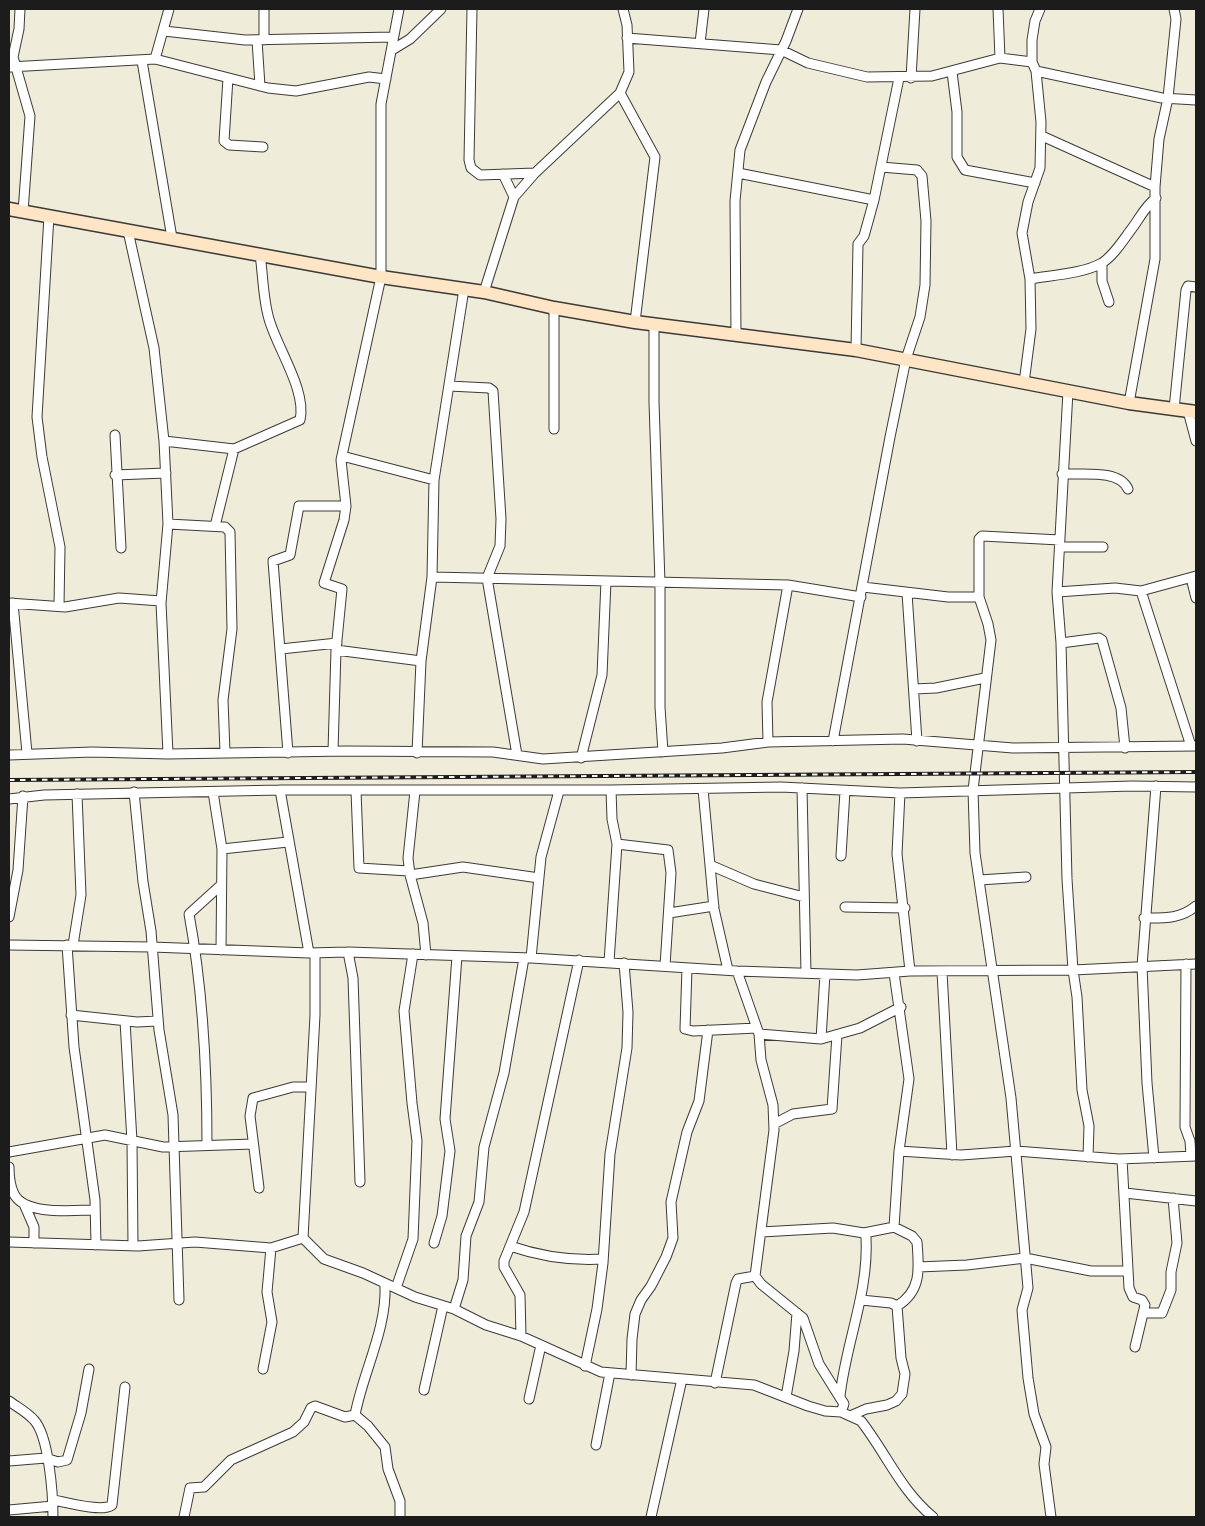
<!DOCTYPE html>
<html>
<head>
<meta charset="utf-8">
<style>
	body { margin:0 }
	#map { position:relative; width:1205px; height:1526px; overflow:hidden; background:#f0ecda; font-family:"Gochi Hand",sans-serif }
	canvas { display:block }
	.frame { position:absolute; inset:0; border:10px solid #1c1c1c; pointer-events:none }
</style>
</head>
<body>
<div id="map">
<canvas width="1205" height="1526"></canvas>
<div class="frame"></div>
</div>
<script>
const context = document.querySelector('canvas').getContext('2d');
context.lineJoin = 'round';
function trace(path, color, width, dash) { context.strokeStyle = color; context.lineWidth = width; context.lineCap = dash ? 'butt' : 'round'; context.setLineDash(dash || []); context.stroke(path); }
const street = new Path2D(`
	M20,9L19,29L13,57L30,116L23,212
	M264,9V40
	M472,9L469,160L471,168L480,175L535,173
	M998,9L1000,58
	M164,31L245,40L393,37
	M627,38L781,50L808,63L867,77L932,76L1000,58L1032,62
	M257,40L260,86
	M700,43L704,9
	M392,50L410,39L441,9
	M155,59L169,9
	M142,61L172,238
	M9,67L155,59L268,88L296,91L369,77L386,79
	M1036,71L1162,98L1196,100
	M952,72L957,112V157L965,170L1035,183
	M228,78L224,141L229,145L263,147
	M911,78L915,9
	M620,93L655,157L635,322
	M1042,136L1155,187
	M738,173L874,200L899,78
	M503,174L514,197
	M49,216L37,417L42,457L60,547L59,606
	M128,231L154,348L164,441L168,524L161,603L168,754
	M1102,263V281L1109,302
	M1030,279C1052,275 1082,274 1102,263C1113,256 1122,242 1130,231C1139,220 1144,207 1156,198
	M484,292L514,197L535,173L620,93L629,72L627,25L623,9
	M554,308V429
	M654,325V402L660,583V707L663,752
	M736,335L735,201L740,150L766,82L786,41L798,9
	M856,350L858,244L864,236L874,200
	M1024,383L1031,329L1030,279L1022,233L1028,202L1040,168L1041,122L1036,71L1032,62V40L1035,21L1040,9
	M449,386L489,388L493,391L501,519L500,546L487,578L517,755
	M1068,391L1057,592L1061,643L1067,879L1073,970L1077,997L1082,1090L1089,1126L1088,1157
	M1129,403L1155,259V187L1159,139L1168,98L1176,19L1174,9
	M1174,409L1186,290L1188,286L1196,287
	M1188,411L1196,441
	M115,435L121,548
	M164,441L234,449L300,420C307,391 277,348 269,319C263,299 263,275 260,254
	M342,456L434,480
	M1062,474C1082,475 1119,469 1128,489
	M115,475L166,473
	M168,524L225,527L230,532L232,629L223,700L225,752
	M215,526L234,449
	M1060,547H1103
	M432,577L788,585L861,597
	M1191,578L1196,598
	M863,587L948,597H979
	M1141,591L1191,746
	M1057,592L1115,588L1141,591L1196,576
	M907,593L917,741
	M9,603L65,607L119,598L161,601
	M13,603L27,753
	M1061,643L1099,638L1102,640L1121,708L1125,748
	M281,649L337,643
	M336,650L421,661
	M914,689L936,688L985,678
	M833,741L890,437L906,359L920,317L925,285L926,221L922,176L917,170L881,167
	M768,742L767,702L788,585
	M333,751L336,650L342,589L324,583L344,520L346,506L341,460L381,277V104L399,9
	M288,753L273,561L290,555L299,506H346
	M417,753L421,661L432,577L434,480L464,289
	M9,755L92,752L168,754L346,751L493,752L543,759L722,748L768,742L903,739L1013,748L1196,746
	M581,758L602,675L606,581
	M802,788L806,973
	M703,789L714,909L728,970
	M280,790L309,953
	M356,791L359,868L409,871
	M415,791L408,858L410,875L423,923L426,955
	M134,792L143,882L151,931L159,1030L173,1115L179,1300
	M213,792L222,849L221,950
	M900,793L897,854L910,971
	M9,799L44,795L280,790H611L781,787L900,793L1132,786L1196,787
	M617,844L668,850L671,873L665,966
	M222,849L288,842
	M841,856L845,791
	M710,865L754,884L804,897
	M410,875L463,867L539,878
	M979,880L1026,877
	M845,907L905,908
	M669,913L714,906
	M9,917L18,870L23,796
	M1144,918C1165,918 1180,919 1196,906
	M9,945L152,947L309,953L348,952L531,958L737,971L857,975L910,971L1073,970L1196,964
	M67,945L74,1047L95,1200L96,1245
	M73,945L81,895L77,794
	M348,952L353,978L360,1182
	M315,953V1015L303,1238L324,1259L363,1273L415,1297L454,1309L486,1325L521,1336L601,1372L754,1385L808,1406L825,1411L841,1412L861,1421C886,1453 901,1491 933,1517
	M531,958L541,857L559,791
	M609,962L617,844L612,819L611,790
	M1186,964L1185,1127L1190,1141L1191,1156
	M687,968L685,1029L693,1031L757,1028
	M737,971L759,1034L761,1060L773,1105L774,1130L755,1276L761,1284L803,1318L819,1364L844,1404L841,1412
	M942,972L952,1155
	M71,1015L137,1022L158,1021
	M125,1021L132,1141L133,1246
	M759,1034L821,1039L860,1028L901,1007
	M821,1039L825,974
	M774,1124L793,1114L832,1109L837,1035
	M207,1145C207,1068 203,990 189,914L221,885
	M899,1151L961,1155L1016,1151L1119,1159L1196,1156
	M9,1152L105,1135L163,1147L253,1144
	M1154,1158L1147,1083L1142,966L1156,786
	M1122,1159L1129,1288L1133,1297L1142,1300L1145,1305L1135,1347
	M9,1167C9,1176 10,1186 14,1194C25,1216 74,1210 95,1210
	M259,1188L250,1116L253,1098L293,1087H311
	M1125,1193L1196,1201
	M24,1204L34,1227V1243
	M894,1227L899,1151L909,1079L894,973
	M761,1232L833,1228L864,1233L894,1227L912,1236L917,1242C919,1268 922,1291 897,1306
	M9,1242L138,1246L195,1242L271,1248L303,1238
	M434,1243L442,1216L450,1151L445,1119L457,956
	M510,1246C542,1257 570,1261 603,1259
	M918,1267L967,1265L1025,1258L1091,1271H1127
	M396,1288L413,1239L417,1141L412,1103L404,1011L413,954
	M861,1300L891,1303L897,1306
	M454,1309L463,1280L466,1236L479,1202L484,1147L504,1073L524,958
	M1143,1313H1162L1171,1290V1272L1177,1243L1173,1198
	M521,1336L520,1295L504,1267V1261L524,1212L579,960
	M585,1366L597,1309L603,1263L610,1154L627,1048L628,1012L624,963
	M263,1369L272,1322L267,1292L271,1248
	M631,1375L632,1339L635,1314L641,1300L651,1286L666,1257L673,1238L671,1202L687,1132L699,1101L708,1030
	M715,1383L736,1283L738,1279L755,1276
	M424,1390L443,1306
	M840,1396C846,1342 869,1292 866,1237L864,1233
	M786,1397L794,1351L797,1313
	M529,1399L541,1345
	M9,1401C17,1407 27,1412 34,1420C49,1436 53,1495 53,1517
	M355,1415C363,1372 387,1329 385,1285
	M355,1415L368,1426L385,1447L388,1469L400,1501V1517
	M850,1416L866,1409L887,1405L896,1401L902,1394L905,1374L901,1358L897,1306
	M596,1445L610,1373
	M9,1461L46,1458L58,1462L67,1460L81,1413L89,1369
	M53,1500C66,1502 101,1513 112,1505L125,1387
	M9,1510L53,1506
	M184,1517L190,1488L204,1487L231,1460L293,1432L304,1422L311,1408L315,1406L345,1417L355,1415
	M651,1517L682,1379
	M1051,1517L1044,1464L1046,1447L1034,1414L1028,1378L1022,1310L1028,1288L1011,1098L975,853L973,790L991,640L988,624L979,597V539L982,536L1060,540`);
const secondary = new Path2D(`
	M9,209L381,277L484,292L554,308L635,322L856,350L1129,403L1196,412`);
const rail = new Path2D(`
	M9,780L1196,772`);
trace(street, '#3c3b38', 11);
trace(secondary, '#3c3b38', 15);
trace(street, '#fff', 9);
trace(secondary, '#fde5c5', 12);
trace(rail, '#1c1c1c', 4);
trace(rail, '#f6f6f2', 2, [5.5]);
</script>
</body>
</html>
